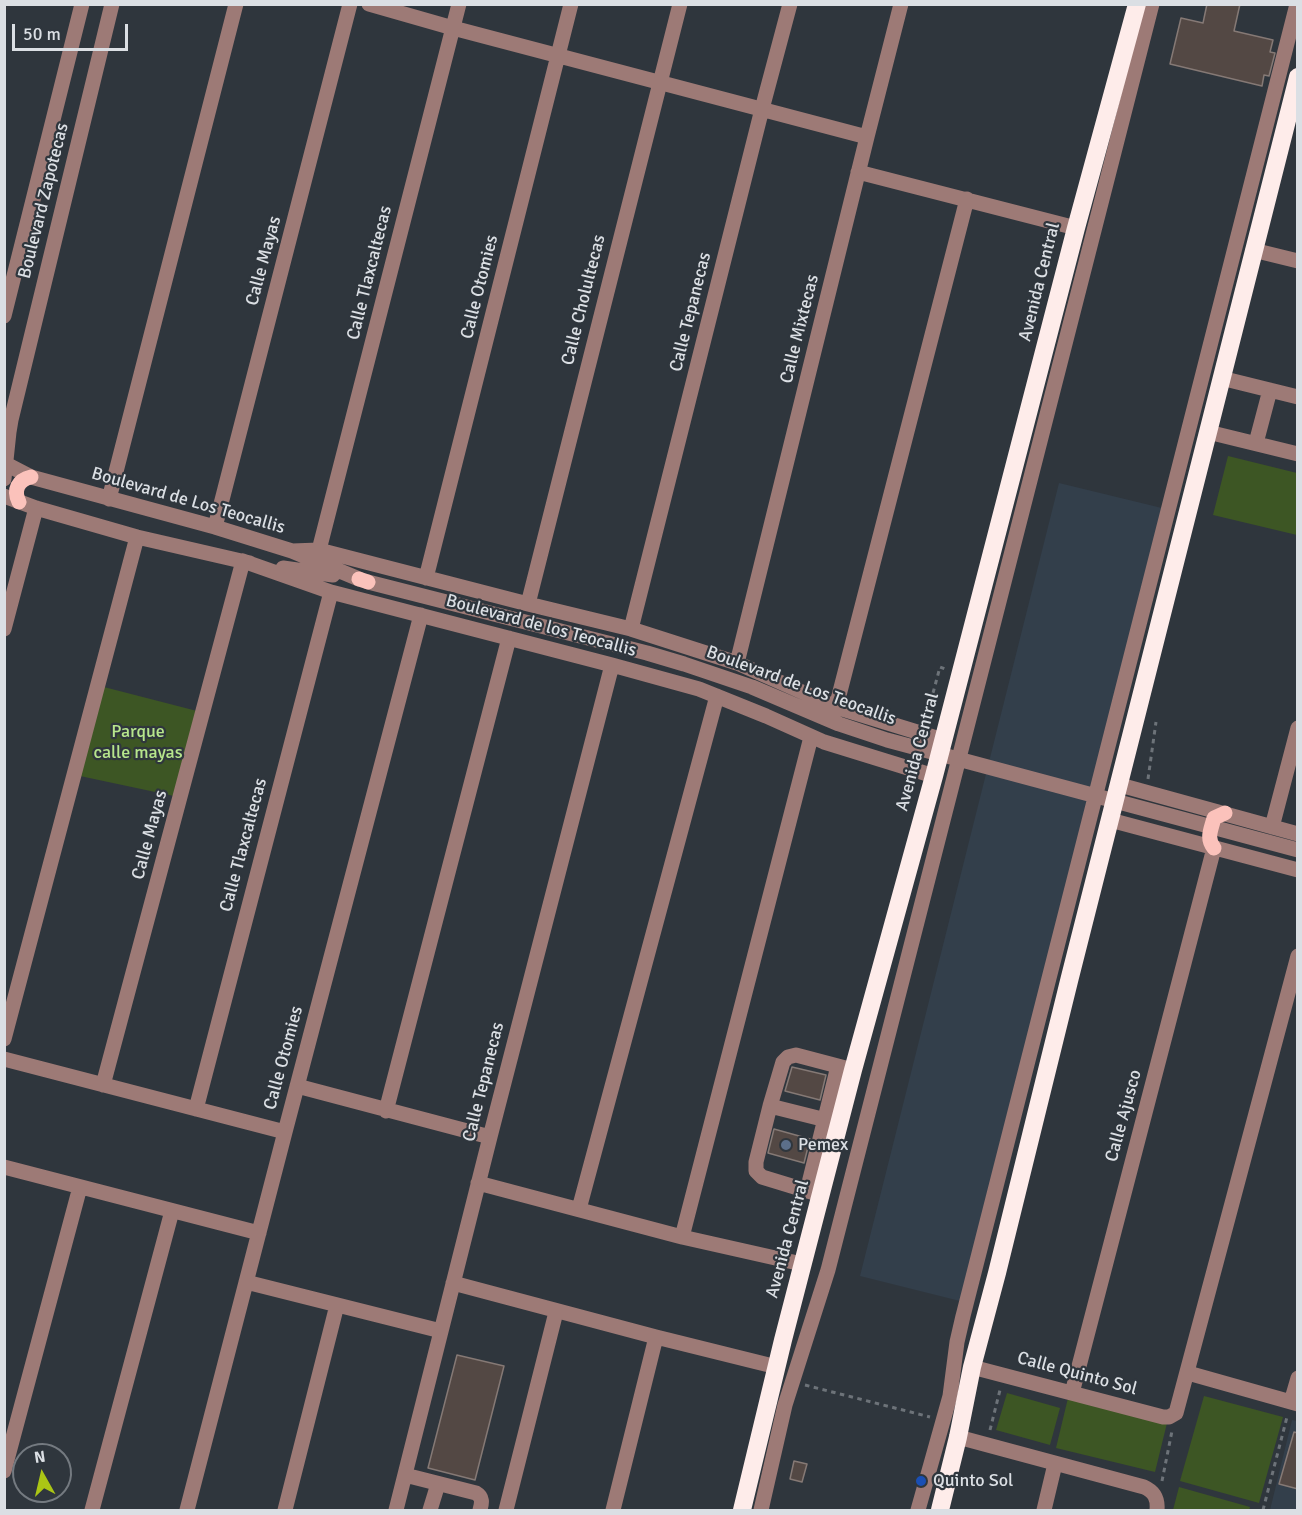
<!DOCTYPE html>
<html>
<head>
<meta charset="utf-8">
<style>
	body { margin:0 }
	#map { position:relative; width:1302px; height:1515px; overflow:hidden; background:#2f363d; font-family:Signika,sans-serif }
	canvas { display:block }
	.frame { position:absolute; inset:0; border:6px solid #dbdfe4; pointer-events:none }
	.north { position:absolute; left:12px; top:1443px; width:60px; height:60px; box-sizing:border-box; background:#2f363d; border:2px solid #747a80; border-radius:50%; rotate:352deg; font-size:16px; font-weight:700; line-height:24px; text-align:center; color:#dbdfe4 }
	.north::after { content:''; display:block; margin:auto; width:21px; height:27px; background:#abc615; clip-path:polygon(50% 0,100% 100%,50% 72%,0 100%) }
	.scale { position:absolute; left:12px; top:24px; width:116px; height:27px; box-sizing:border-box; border:3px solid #dbdfe4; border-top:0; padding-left:8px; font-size:18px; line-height:21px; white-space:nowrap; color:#dbdfe4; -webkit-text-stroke:4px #2f363d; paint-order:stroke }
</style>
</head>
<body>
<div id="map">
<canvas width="1302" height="1515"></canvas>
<div class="frame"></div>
<div class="north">N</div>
<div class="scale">50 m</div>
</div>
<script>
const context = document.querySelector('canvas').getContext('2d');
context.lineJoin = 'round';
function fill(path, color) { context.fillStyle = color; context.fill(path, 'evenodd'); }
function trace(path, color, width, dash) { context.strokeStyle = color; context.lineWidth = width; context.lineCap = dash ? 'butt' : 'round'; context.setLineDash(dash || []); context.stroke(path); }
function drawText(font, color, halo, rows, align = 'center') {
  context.font = font + ' Signika,sans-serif'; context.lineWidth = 4.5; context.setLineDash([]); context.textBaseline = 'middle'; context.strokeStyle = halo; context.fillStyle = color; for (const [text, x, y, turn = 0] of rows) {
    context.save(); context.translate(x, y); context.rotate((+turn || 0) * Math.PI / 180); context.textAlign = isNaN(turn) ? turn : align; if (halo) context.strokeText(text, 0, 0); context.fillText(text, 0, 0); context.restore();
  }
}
const built = new Path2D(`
	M1059,483L1166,509L964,1302L860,1276Z
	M1292,1420L1297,1421V1510H1270Z`);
const green = new Path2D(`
	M1228,456L1297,473V535L1213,515Z
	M100,686L197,711L174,796L80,776Z
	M1007,1393L1060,1408L1050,1445L996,1430Z
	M1204,1396L1283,1417L1259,1503L1180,1481Z
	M1068,1398L1167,1423L1155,1472L1056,1448Z
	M1179,1487L1250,1507L1249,1510H1173Z`);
const building = new Path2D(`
	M1207,4H1240L1234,31L1273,40L1270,52L1275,53L1269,76L1264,75L1262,86L1170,64L1181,18L1203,23Z
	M792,1067L826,1075L820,1100L785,1091Z
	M774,1129L810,1139L804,1163L768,1153Z
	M457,1355L504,1366L475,1480L428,1468Z
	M1294,1432L1298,1433V1489L1279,1484Z
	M794,1461L807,1464L802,1482L790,1479Z`);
const path = new Path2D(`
	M926,719L940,667L945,669
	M1148,779L1156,722
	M805,1385L930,1417
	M990,1430L1000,1390
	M1162,1481L1172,1431
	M1263,1510L1287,1417`);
const minor = new Path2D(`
	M369,4L453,28L867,137
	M858,172L1076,228
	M1253,250L1298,261
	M4,316L82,4
	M1221,378L1298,397
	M1208,432L1298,454
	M1256,443L1270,390
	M4,463L31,477L215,527L292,551L359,579
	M4,479L9,432L11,420L112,4
	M4,496L36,508L137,537L250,563
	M109,499L236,4
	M215,527L350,4
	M319,550L459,4
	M292,551L319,550L528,604L631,629L737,663L836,707L943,740
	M243,561L331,592L612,665L699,689L766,716L824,742L934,776
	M283,568L333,575
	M426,578L571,4
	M368,582L647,653L684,664L752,687L839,724L887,740L1298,850
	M528,604L680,4
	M4,629L36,508
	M631,629L762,109L790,4
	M737,663L867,137L901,4
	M836,707L967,199
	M1120,785L1298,834
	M1110,820L1298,870
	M1272,827L1298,728
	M4,1039L137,537
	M4,1059L285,1132
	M103,1085L243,561
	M297,1086L490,1137
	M770,1106L834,1122
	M196,1109L331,592
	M386,1111L509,638
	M4,1167L259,1233
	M478,1183L682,1237L802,1264
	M807,1191L838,1066
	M821,1195L762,1177L756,1171V1162L770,1106L783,1062L788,1057L796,1055L853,1070
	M579,1209L717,696
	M682,1237L811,737
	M246,1282L441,1331
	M453,1283L656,1337L777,1367
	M972,1367L1163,1417H1169L1176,1413L1298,956
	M1188,1373L1298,1404
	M1072,1393L1214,848
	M1291,1402L1298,1378
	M958,1437L1144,1487C1155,1492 1158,1499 1157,1510
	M4,1471L80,1187
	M405,1475L476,1493C483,1497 482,1503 480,1510
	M92,1510L172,1211
	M187,1510L285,1132L421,615
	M285,1510L337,1305
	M396,1510L490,1137L612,665
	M430,1510L438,1484
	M506,1510L556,1312
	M613,1510L656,1337
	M761,1510L785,1405L828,1270L1152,4
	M918,1510L950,1396L957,1342L963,1316L1297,4
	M1044,1510L1055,1464`);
const major = new Path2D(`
	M19,502C13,490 18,480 31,477
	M359,579L368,582
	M1214,848C1206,838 1211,830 1214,818L1225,813`);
const highway = new Path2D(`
	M742,1510L783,1340L853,1070L934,776L1076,228L1137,4
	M940,1510L958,1437L972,1367L997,1273L1070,977L1298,77`);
const markers = [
	[786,1145,6,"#5c6f8a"],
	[921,1481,6,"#1a4fb4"]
];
const streetNames = [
	["Boulevard Zapotecas",44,201,-76],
	["Calle Mayas",264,261,-75],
	["Calle Tlaxcaltecas",370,273,-76],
	["Avenida Central",1040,282,-76],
	["Calle Otomies",480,287,-76],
	["Calle Cholultecas",584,300,-76],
	["Calle Tepanecas",691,312,-76],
	["Calle Mixtecas",800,329,-76],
	["Boulevard de Los Teocallis",188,501,16],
	["Boulevard de los Teocallis",541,626,15],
	["Boulevard de Los Teocallis",801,686,20],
	["Avenida Central",918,752,-75],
	["Calle Mayas",150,835,-75],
	["Calle Tlaxcaltecas",244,845,-75],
	["Calle Otomies",284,1058,-75],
	["Calle Tepanecas",484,1082,-76],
	["Calle Ajusco",1124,1116,-75],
	["Avenida Central",788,1239,-75],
	["Calle Quinto Sol",1077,1374,15]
];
const parkNames = [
	["Parque",138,732],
	["calle mayas",138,753]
];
const poiNames = [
	["Pemex",798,1145],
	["Quinto Sol",933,1481]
];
fill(built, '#333f4b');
fill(green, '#3d5624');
fill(building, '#534844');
trace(building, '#857975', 1.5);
trace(path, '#6d7379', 3, [4.5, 4.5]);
trace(minor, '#9d7a76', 15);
trace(major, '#fbc2bb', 15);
trace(highway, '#feecea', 18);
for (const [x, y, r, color] of markers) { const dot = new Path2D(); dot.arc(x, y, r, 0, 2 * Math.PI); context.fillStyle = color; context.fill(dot); trace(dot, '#2f363d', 2); }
drawText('18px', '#dbdfe4', '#2f363d', streetNames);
drawText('18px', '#b7e68c', '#2f363d', parkNames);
drawText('18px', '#dbdfe4', '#2f363d', poiNames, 'left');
</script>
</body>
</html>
